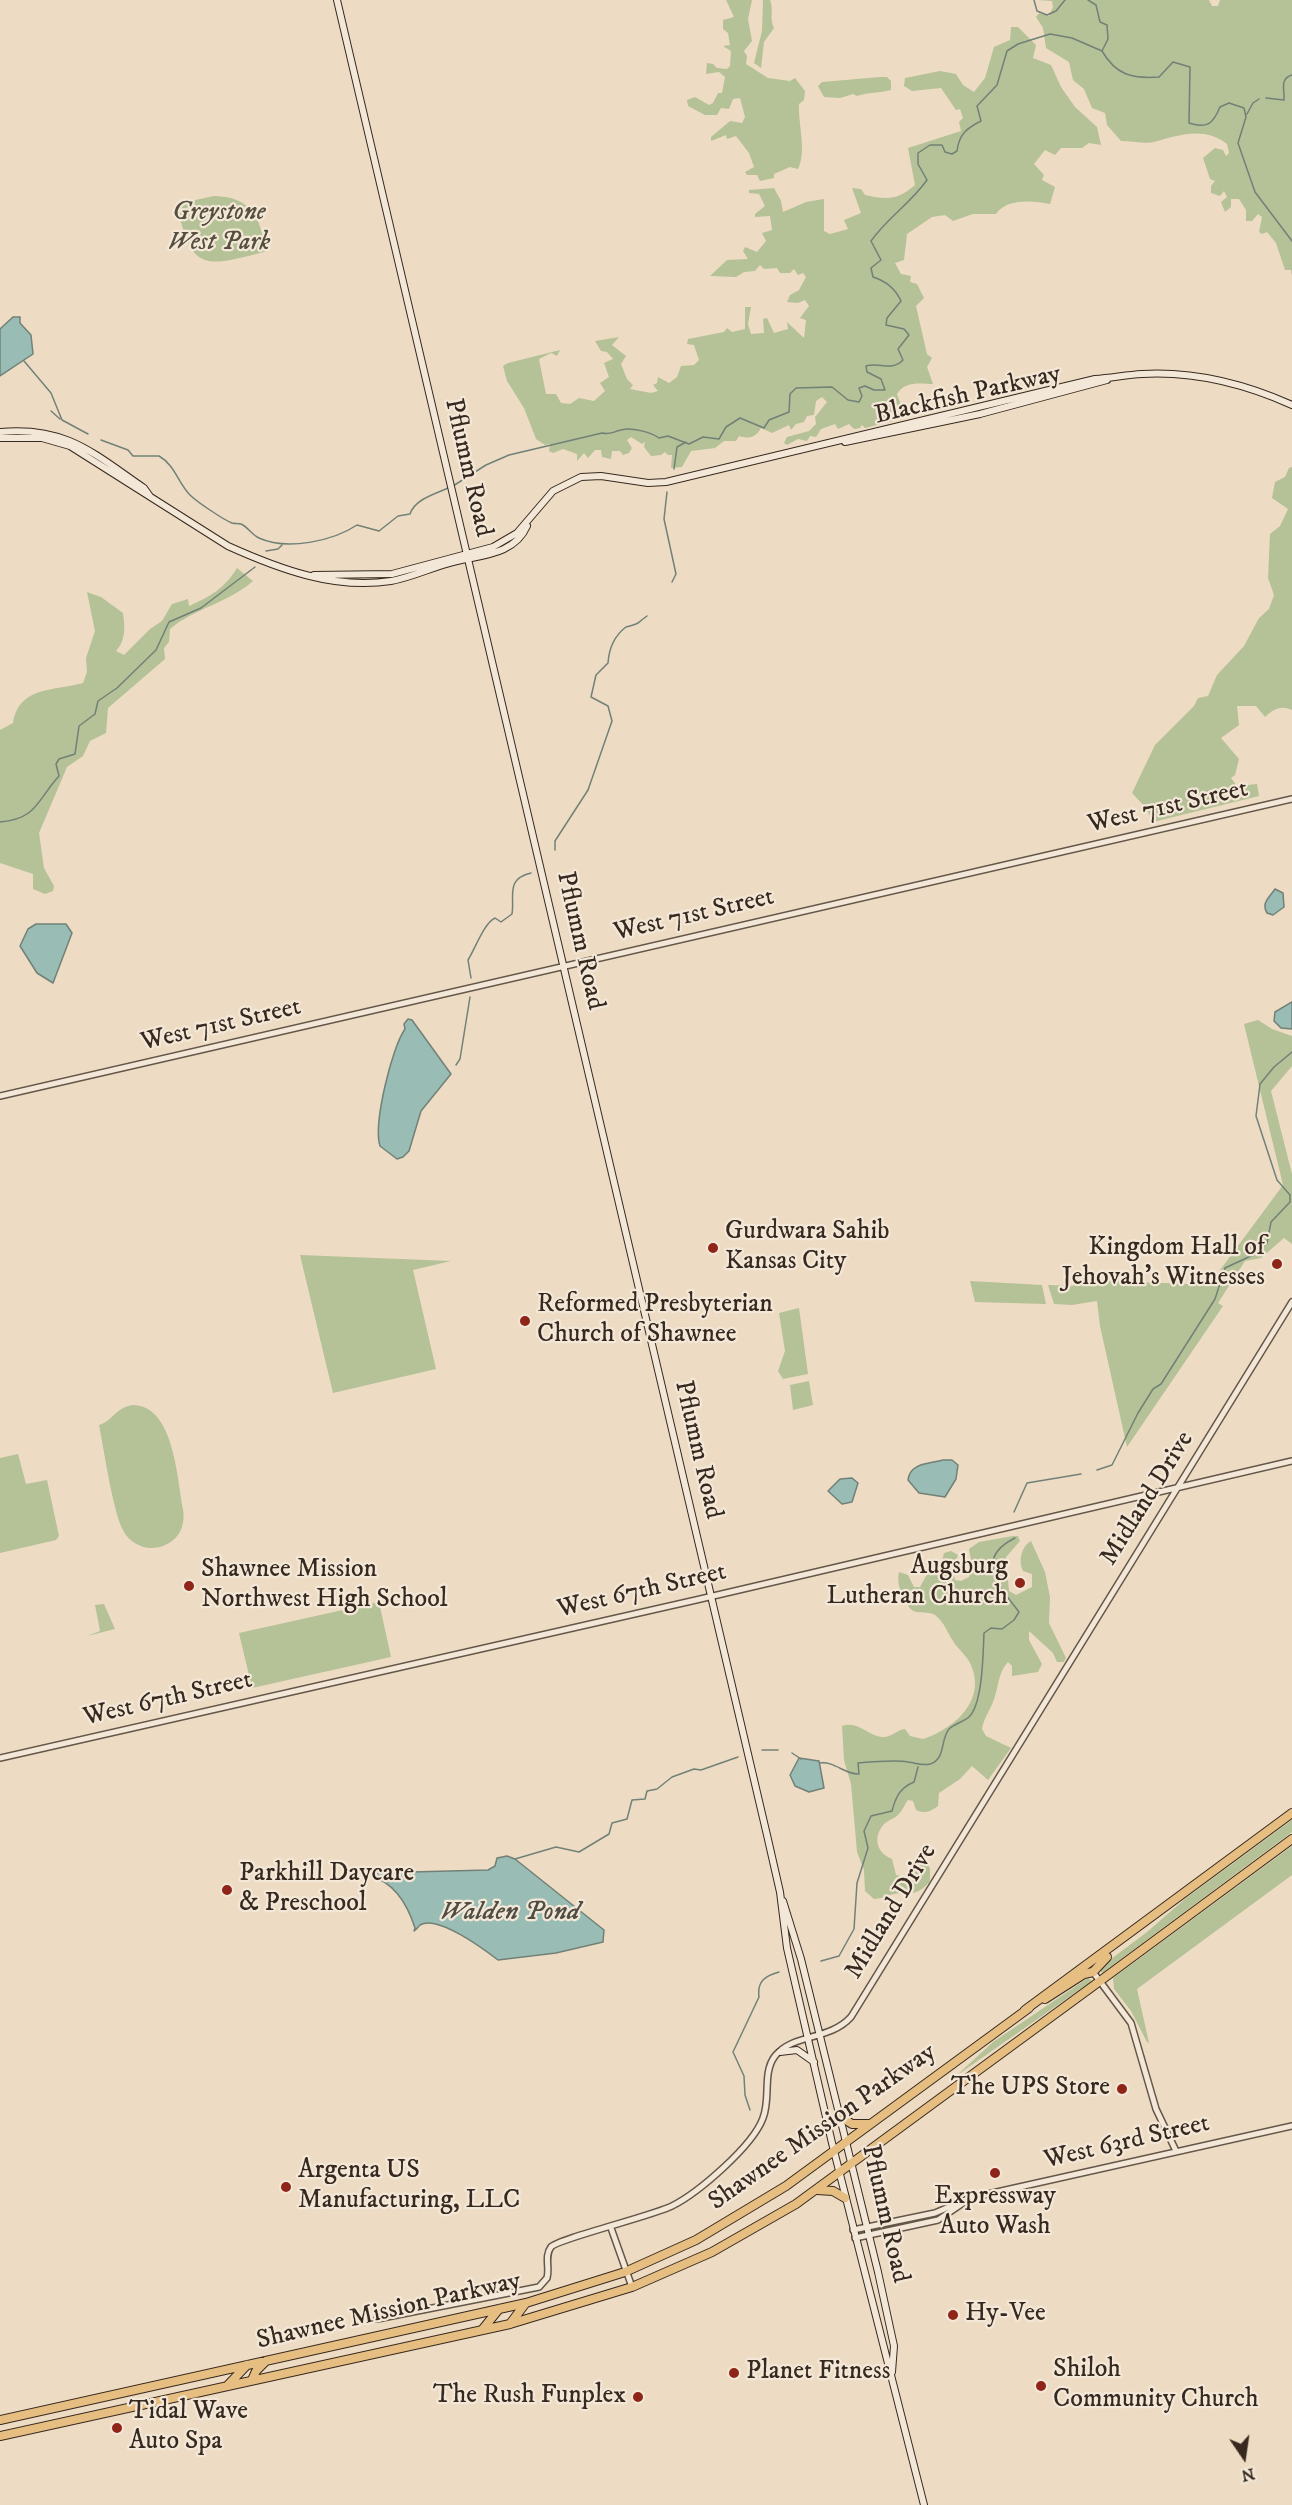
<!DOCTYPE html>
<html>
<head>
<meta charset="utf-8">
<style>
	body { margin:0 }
	#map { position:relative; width:1292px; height:2505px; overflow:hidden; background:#eddcc3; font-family:"IM FELL DW Pica",serif }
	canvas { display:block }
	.north { position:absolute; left:1214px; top:2427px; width:60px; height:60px; -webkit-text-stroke:4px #f3e8d8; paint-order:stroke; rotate:167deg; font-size:16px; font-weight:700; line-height:24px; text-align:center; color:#37291f }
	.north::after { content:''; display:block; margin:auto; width:21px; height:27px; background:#37291f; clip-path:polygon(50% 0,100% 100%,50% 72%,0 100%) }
</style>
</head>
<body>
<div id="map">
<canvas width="1292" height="2505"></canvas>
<div class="north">N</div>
</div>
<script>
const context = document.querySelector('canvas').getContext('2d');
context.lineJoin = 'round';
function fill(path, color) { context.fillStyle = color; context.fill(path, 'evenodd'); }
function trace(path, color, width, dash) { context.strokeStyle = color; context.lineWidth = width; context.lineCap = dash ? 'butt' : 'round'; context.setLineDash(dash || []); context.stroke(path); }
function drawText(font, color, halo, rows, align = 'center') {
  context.font = font + ' "IM FELL DW Pica",serif'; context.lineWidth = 4.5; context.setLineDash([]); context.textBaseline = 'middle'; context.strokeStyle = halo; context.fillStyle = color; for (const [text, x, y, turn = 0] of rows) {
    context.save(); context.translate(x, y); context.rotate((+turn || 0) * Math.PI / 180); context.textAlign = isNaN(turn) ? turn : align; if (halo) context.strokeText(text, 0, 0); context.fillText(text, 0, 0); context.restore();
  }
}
const green = new Path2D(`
	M726,0H752L748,19L752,41L744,51L747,56L746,64L768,78L790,81L795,78L805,91L804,100L799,104C798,125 807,151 798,169L790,167L774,174V178L760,181L757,175H747L745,172L754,167L749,153L736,136L727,139L726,135L711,141V137L730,121L742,123L745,117L740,98L733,99L729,109L721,108L717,115H705L688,106L687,100L695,97L709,105L713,103L718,93H722L725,77L719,72L706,74L707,63L713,64L717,68L727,69L730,66L731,51L723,46L730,45L728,33L723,29V20L734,17Z
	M763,0H770C774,10 769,18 774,28L764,42L761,68L754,63L762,31Z
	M1037,0H1209L1212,6H1218L1220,0H1292V276L1291,270H1285L1276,243L1267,232L1262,234L1259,232L1262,217L1258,214L1252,221H1246V210L1239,199H1231V207L1225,212L1221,202L1227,197L1224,191L1220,196L1211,193V186L1215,181L1210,179L1203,158L1215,148L1223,150L1226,156L1229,153L1227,144C1204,126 1179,135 1154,142C1145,144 1131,141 1121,141L1107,125L1105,113L1092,108L1084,89L1073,80L1069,62L1046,48L1043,28L1036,17L1039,13L1049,16L1053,7L1052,1Z
	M1011,27H1018L1036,45L1033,58L1051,65L1061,87L1075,107L1097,127L1101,145L1089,143L1082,148H1061L1055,155L1045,150L1034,164L1044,175L1042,180L1055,187L1050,204C1033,201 1007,198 996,214H973L953,221L945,215L932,217L907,234L904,260L895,263L901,274L911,276L910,282L917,284L924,298L916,306L927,354L932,358L927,367L933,384C922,384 905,380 897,394L902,408L893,415L892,421L865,428L862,425L860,428L854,429L849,424L838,429L835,424L821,429L816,437L810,436L807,441L798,439L787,445L784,443L787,437L809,431L816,424L815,417L827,402L822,397L816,401L814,415L807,416L804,422L796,424L791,430L789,425L772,433L761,428C755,438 750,439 739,436L736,441H724L715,448L691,451L682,467L671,468L672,455H668L665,452L661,455L651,456L644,447L645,442L642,444L631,437L627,440L632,448L629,453L623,455L620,451H612L611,459L602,457L601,450H595L588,458L584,453L577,461V454L563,449L553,453L549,451L550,444L545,445L536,439L524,408L507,381L503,366L508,363L560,350L557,356L551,353L539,359L546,394H556L561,403L570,404L579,398L594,401L605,391L600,383L609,377L604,363L613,359L607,352L601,351L595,341L619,337L612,345L626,356L621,364L627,379L633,385L630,389L651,393L658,391L653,385L657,383L658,377L669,383L677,377L681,366L694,365L699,360L694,345L687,344L688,339L724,332L727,328L732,332L745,329V307H751L748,324L751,334L764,333L763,319L767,318L774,333L788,329L787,322L804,338L806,320L800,318L809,306L805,300L798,303L787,302L790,295L799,290L806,277L803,273L798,275L794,269L790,273H780L777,268L764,269L760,265L755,271L744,272L736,277L710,276L727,260L748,259L743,251L745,247L757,252L766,241L762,233L772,230L770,216L755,217V214L765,206L759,194L749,193V190L774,188L781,201L783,212L806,202L824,199V231L830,234L848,229L844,220L861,213L852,188L861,189L865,195C887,200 898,200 915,185L908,148L961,131L959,122L963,118L960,109L956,110L941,88L912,91L904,86L905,78L940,71L956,74L963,85L974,92L985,78L994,47L1010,40Z
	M880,77H887L891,81V90C879,93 869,92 857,96L853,94L840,98L824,97L818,86L822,82Z
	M214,196C253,197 259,218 267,251C206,267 191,274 177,204Z
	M1292,467V710C1280,705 1274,709 1265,717L1256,706H1237L1239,725L1221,738L1239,759L1235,775L1231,778L1237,786L1257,784L1259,796L1153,822L1146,808L1132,793L1155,745L1194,706L1198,698L1208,696L1217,675L1244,646L1259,618L1269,609L1274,595L1268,578L1270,534L1280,526L1288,509L1272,498L1275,482L1285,477L1289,468Z
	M237,568L253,581C228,603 195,608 170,629L169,642L164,648L165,659L108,708L106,733L90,741L83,756L67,767L39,833L44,868L54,886L53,891L45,894L33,889V874L0,863V730L13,723C19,686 54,691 83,683L87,672L86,658L95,631L87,592L101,597L123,613C125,627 126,640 116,651L124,655L150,629L162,621L172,604L188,599L189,606C210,597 225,588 237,568Z
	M1258,1020L1272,1029L1292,1036V1066L1271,1091L1292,1174V1244L1284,1238L1261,1258L1245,1261L1218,1303L1223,1306L1127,1447L1100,1326L1097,1301L1072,1305L1054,1304L1048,1285L1073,1286L1075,1279L1209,1285L1283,1185L1244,1024Z
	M300,1255L451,1261L413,1270L436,1369L333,1393Z
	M970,1281L1042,1285L1046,1304L975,1302Z
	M799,1308L808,1374L783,1379L778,1371L785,1351L779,1313Z
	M809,1381L813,1405L793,1410L790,1385Z
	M134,1405C174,1407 177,1478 183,1509C185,1521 182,1534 172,1541C156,1553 134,1549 124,1532C113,1514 104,1449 99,1425C113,1421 115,1407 134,1405Z
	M18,1454L26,1484L47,1480L59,1536L56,1540L0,1553V1458Z
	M1013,1536H1018L1020,1541L1006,1557L1009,1591L1016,1595L1032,1587V1574L1023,1571C1018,1561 1021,1547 1031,1541L1045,1572L1050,1597L1049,1623L1066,1658L1064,1662H1057L1053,1653L1029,1631V1640L1042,1664L1038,1672L1012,1676V1666L1008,1662C997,1674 999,1688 993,1702C989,1712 984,1718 982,1729L986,1736L1011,1748L988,1780L972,1766L960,1779L939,1793L938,1806C930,1812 925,1814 916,1810L913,1801L908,1800C904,1805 902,1812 897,1816C893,1819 887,1821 884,1824C872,1838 877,1853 892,1859L896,1875L905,1877L916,1861L926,1860L930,1869V1881C916,1898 911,1891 894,1894C887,1895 882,1899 874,1899L865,1891L864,1870L857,1852L851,1784L844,1760L842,1726C858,1720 868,1736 882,1737C891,1738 896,1730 905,1729L910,1736L923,1739C954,1729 988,1700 970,1663C966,1655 958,1649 953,1641C947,1632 945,1623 935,1615C927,1610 915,1616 909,1607C902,1597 896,1584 899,1572L908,1575L914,1587H920L932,1565L942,1561L944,1553L951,1551L958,1555L953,1570L955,1580L961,1581L969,1577L972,1566L969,1549L979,1542Z
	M379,1602L391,1657L252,1688L239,1633Z
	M104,1604L115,1629L87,1636L100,1631L95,1605Z
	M1292,1820V1832L1102,1973L1100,1969L1103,1965L1147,1932L1186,1898Z
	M1292,1846V1875L1137,1989L1149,2043L1147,2042L1131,2011L1114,1989L1113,1978Z
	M1088,1978L1092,1981L956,2076L993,2042Z`);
const water = new Path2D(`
	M13,317H20V323L31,335L33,354L0,376V329Z
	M1275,889L1283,893L1284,907L1273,915L1267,913C1261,903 1269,898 1275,889Z
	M36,924H66L72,933L53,983L37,973L20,946L28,929Z
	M1292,1002V1029L1281,1028L1274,1021L1275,1012Z
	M408,1019L412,1020L451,1074L421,1111L409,1151L403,1157L397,1159L380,1146C373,1124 392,1047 405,1029L404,1024Z
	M943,1460H952L958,1465L956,1479L945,1497L919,1493L908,1480C910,1463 928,1464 943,1460Z
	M852,1478L858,1483L852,1502L842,1504L828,1491L840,1479Z
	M799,1758L819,1761L824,1788L809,1792L795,1786L790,1775Z
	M507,1856L515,1859L604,1930L603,1942L556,1953L498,1960C485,1950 437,1914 420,1925C418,1927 416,1930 414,1931L415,1928C408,1906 395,1883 371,1876L373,1873L488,1870L495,1866L497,1858Z`);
const stream = new Path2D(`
	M1034,0L1037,11L1047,15L1056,11L1065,0
	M1088,0L1096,5L1100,22L1107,25L1108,39L1102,51C1116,75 1132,79 1159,77L1173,62L1190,67L1189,123C1207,129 1213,124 1220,107L1229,103L1244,108L1246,117L1238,143L1255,192L1292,241
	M1266,98L1284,100C1285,90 1279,79 1292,75
	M1247,114L1253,103L1259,99
	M24,361L51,393L62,420L88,434
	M51,411L60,419
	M101,440L128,450L133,456H159C175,465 178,483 190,495C197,502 224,520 232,523C235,524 238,523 241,524C248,527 252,535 259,538C287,551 333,541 357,525L379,531L398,516L410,514C415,499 435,494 448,488
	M674,469L677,447L686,442
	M453,486L486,465L509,455L602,433C611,435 612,432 621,430C631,427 651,432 659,438L668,436L689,444L703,437L719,439L726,427L740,418L764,428L769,420L789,412L790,394L796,388L832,387L848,400L859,402L862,396L859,388L865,386L874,390H885L881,379L867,372L866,366C880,362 891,372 903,360L898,349L909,335L904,329L886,325L887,318L901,301C895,288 886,281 873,277L871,268L881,260L871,241C888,217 910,204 927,180L918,164V153L930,145H942L945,152L952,154L957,151C959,134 967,128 981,121L977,106L997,85L1007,51L1018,44L1050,34L1072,38L1102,51
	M667,492L664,519L676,574L672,582
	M266,551L278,549L283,544
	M0,822C37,819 37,800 59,776L56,764L59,759L75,754L79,726L95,714L98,701L117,688L156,650L169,622L201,608L255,567
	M555,850V841L588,790L612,721L608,706L591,697L596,675L608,663C609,648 614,636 626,627C643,622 633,626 647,616
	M471,978L468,960C475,949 484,923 495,918L501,922L512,914C515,897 505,879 531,873
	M456,1065L460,1059L470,997
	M1097,1470L1112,1465L1138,1413L1153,1389L1161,1384L1215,1299L1225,1268L1255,1254L1267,1243L1271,1222L1290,1202V1195L1277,1180L1256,1116L1260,1084L1274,1067L1292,1052
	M1014,1512L1027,1483L1081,1474
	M762,1750H778
	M792,1753L801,1759
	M820,1763C835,1761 845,1775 859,1774L858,1763C870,1762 897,1760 908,1762C917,1763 921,1766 930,1764C946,1759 940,1740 949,1729C954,1724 963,1722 969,1717C983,1703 983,1653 984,1633L991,1628L1002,1629L1014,1620L1019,1612C999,1586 973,1559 1015,1538
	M515,1859L556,1847L579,1852L609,1834L612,1823L627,1819L632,1800L645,1799L647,1791L657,1789L672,1777L694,1769L701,1770L738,1757
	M821,1961L839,1956L854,1929L857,1883L868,1848L864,1831L871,1816L892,1811C896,1796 900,1788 914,1782L918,1767
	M750,2110L745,2095L744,2076L733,2052L759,1997C757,1981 765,1976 779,1972`);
const tertiary = new Path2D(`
	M0,1096L1292,799
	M0,1758L696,1600L1292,1461
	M1093,1972L1131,2023L1156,2109L1176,2151
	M611,2228L632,2287
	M853,2230L935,2213L970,2198L1292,2126
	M855,2238L938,2220L969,2199
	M377,2319L539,2287L547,2278C550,2268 544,2256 551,2247C557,2239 652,2216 672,2206C698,2193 753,2146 763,2118C771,2098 762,2073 775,2056C794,2033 829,2041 851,2017L1292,1302`);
const secondary = new Path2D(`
	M337,0L767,1835L780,1892L787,1948L832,2143L924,2505
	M0,432C66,426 93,453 144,488L149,495
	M0,438H42L70,446L228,546C279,569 335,590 391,581C414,577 434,566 457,561C483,555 515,554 527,526
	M845,442L980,414L1107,380
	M314,575L392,574L493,547L517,533L553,491L581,477L601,476L648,483L666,482L1095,379C1111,378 1126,375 1142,374C1194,371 1245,384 1292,405
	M783,1901L801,1959L878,2272L894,2346L892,2372
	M780,2052L797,2050L814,2062`);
const trunk = new Path2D(`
	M1045,1999L1084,1974L1093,1972
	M841,2117L852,2124H869
	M817,2190L833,2191L845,2198
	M510,2324L525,2304
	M482,2330L499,2309
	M252,2380L256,2371L266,2361
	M228,2385L247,2365
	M0,2420L526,2303L625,2272L696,2240L786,2186L1029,2008
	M0,2436L510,2324L632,2287L712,2252L796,2204L1100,1981`);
const motorway = new Path2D(`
	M1093,1972L1107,1957
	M1100,1981L1292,1839
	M1025,2010L1292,1813`);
const markers = [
	[713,1248,6,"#8f2418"],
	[1277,1264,6,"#8f2418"],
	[525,1321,6,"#8f2418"],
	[1020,1583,6,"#8f2418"],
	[189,1586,6,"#8f2418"],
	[227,1890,6,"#8f2418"],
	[1122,2089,6,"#8f2418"],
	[995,2173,6,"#8f2418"],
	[286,2187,6,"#8f2418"],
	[953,2315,6,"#8f2418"],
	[734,2373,6,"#8f2418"],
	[1041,2386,6,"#8f2418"],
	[638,2397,6,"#8f2418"],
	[117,2428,6,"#8f2418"]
];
const parkNames = [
	["Greystone",219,214],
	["West Park",219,244]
];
const streetNames = [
	["Blackfish Parkway",968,396,-13],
	["Pflumm Road",467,468,77],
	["West 71st Street",1168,808,-13],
	["West 71st Street",694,916,-13],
	["Pflumm Road",579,941,77],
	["West 71st Street",221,1026,-13],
	["Pflumm Road",697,1450,77],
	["Midland Drive",1148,1499,-58],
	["West 67th Street",642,1592,-13],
	["West 67th Street",168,1700,-13],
	["Midland Drive",892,1912,-59],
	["Shawnee Mission Parkway",823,2128,-35],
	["West 63rd Street",1127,2143,-13],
	["Pflumm Road",884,2214,77],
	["Shawnee Mission Parkway",389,2312,-13]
];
const poiNames = [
	["Gurdwara Sahib",725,1233],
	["Kansas City",725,1263],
	["Kingdom Hall of",1265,1249,"right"],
	["Jehovah's Witnesses",1265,1279,"right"],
	["Reformed Presbyterian",537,1306],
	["Church of Shawnee",537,1336],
	["Augsburg",1008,1568,"right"],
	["Lutheran Church",1008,1598,"right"],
	["Shawnee Mission",201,1571],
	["Northwest High School",201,1601],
	["Parkhill Daycare",239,1875],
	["& Preschool",239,1905],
	["The UPS Store",1110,2089,"right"],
	["Argenta US",298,2172],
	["Manufacturing, LLC",298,2202],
	["Expressway",995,2198,"center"],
	["Auto Wash",995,2228,"center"],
	["Hy-Vee",965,2315],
	["Shiloh",1053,2371],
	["Community Church",1053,2401],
	["Planet Fitness",746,2373],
	["The Rush Funplex",626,2397,"right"],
	["Tidal Wave",129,2413],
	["Auto Spa",129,2443]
];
const waterNames = [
	["Walden Pond",510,1913]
];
fill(green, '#b5c196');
fill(water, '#99bcb4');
trace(water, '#728178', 1.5);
trace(stream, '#728178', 1.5);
trace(tertiary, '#645648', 8);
trace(secondary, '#37291f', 8);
trace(trunk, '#37291f', 10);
trace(motorway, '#37291f', 10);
trace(tertiary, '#f3e8d8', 5);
trace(secondary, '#f3e8d8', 6);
trace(trunk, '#e6be82', 8);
trace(motorway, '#e6be82', 8);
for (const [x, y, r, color] of markers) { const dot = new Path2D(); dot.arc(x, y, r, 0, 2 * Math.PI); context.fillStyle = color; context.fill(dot); trace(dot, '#f3e8d8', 2); }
drawText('italic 26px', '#564f3d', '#f3e8d8', parkNames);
drawText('26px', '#37291f', '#f3e8d8', streetNames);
drawText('26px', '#37291f', '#f3e8d8', poiNames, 'left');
drawText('italic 27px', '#504e44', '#f3e8d8', waterNames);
</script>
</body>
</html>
